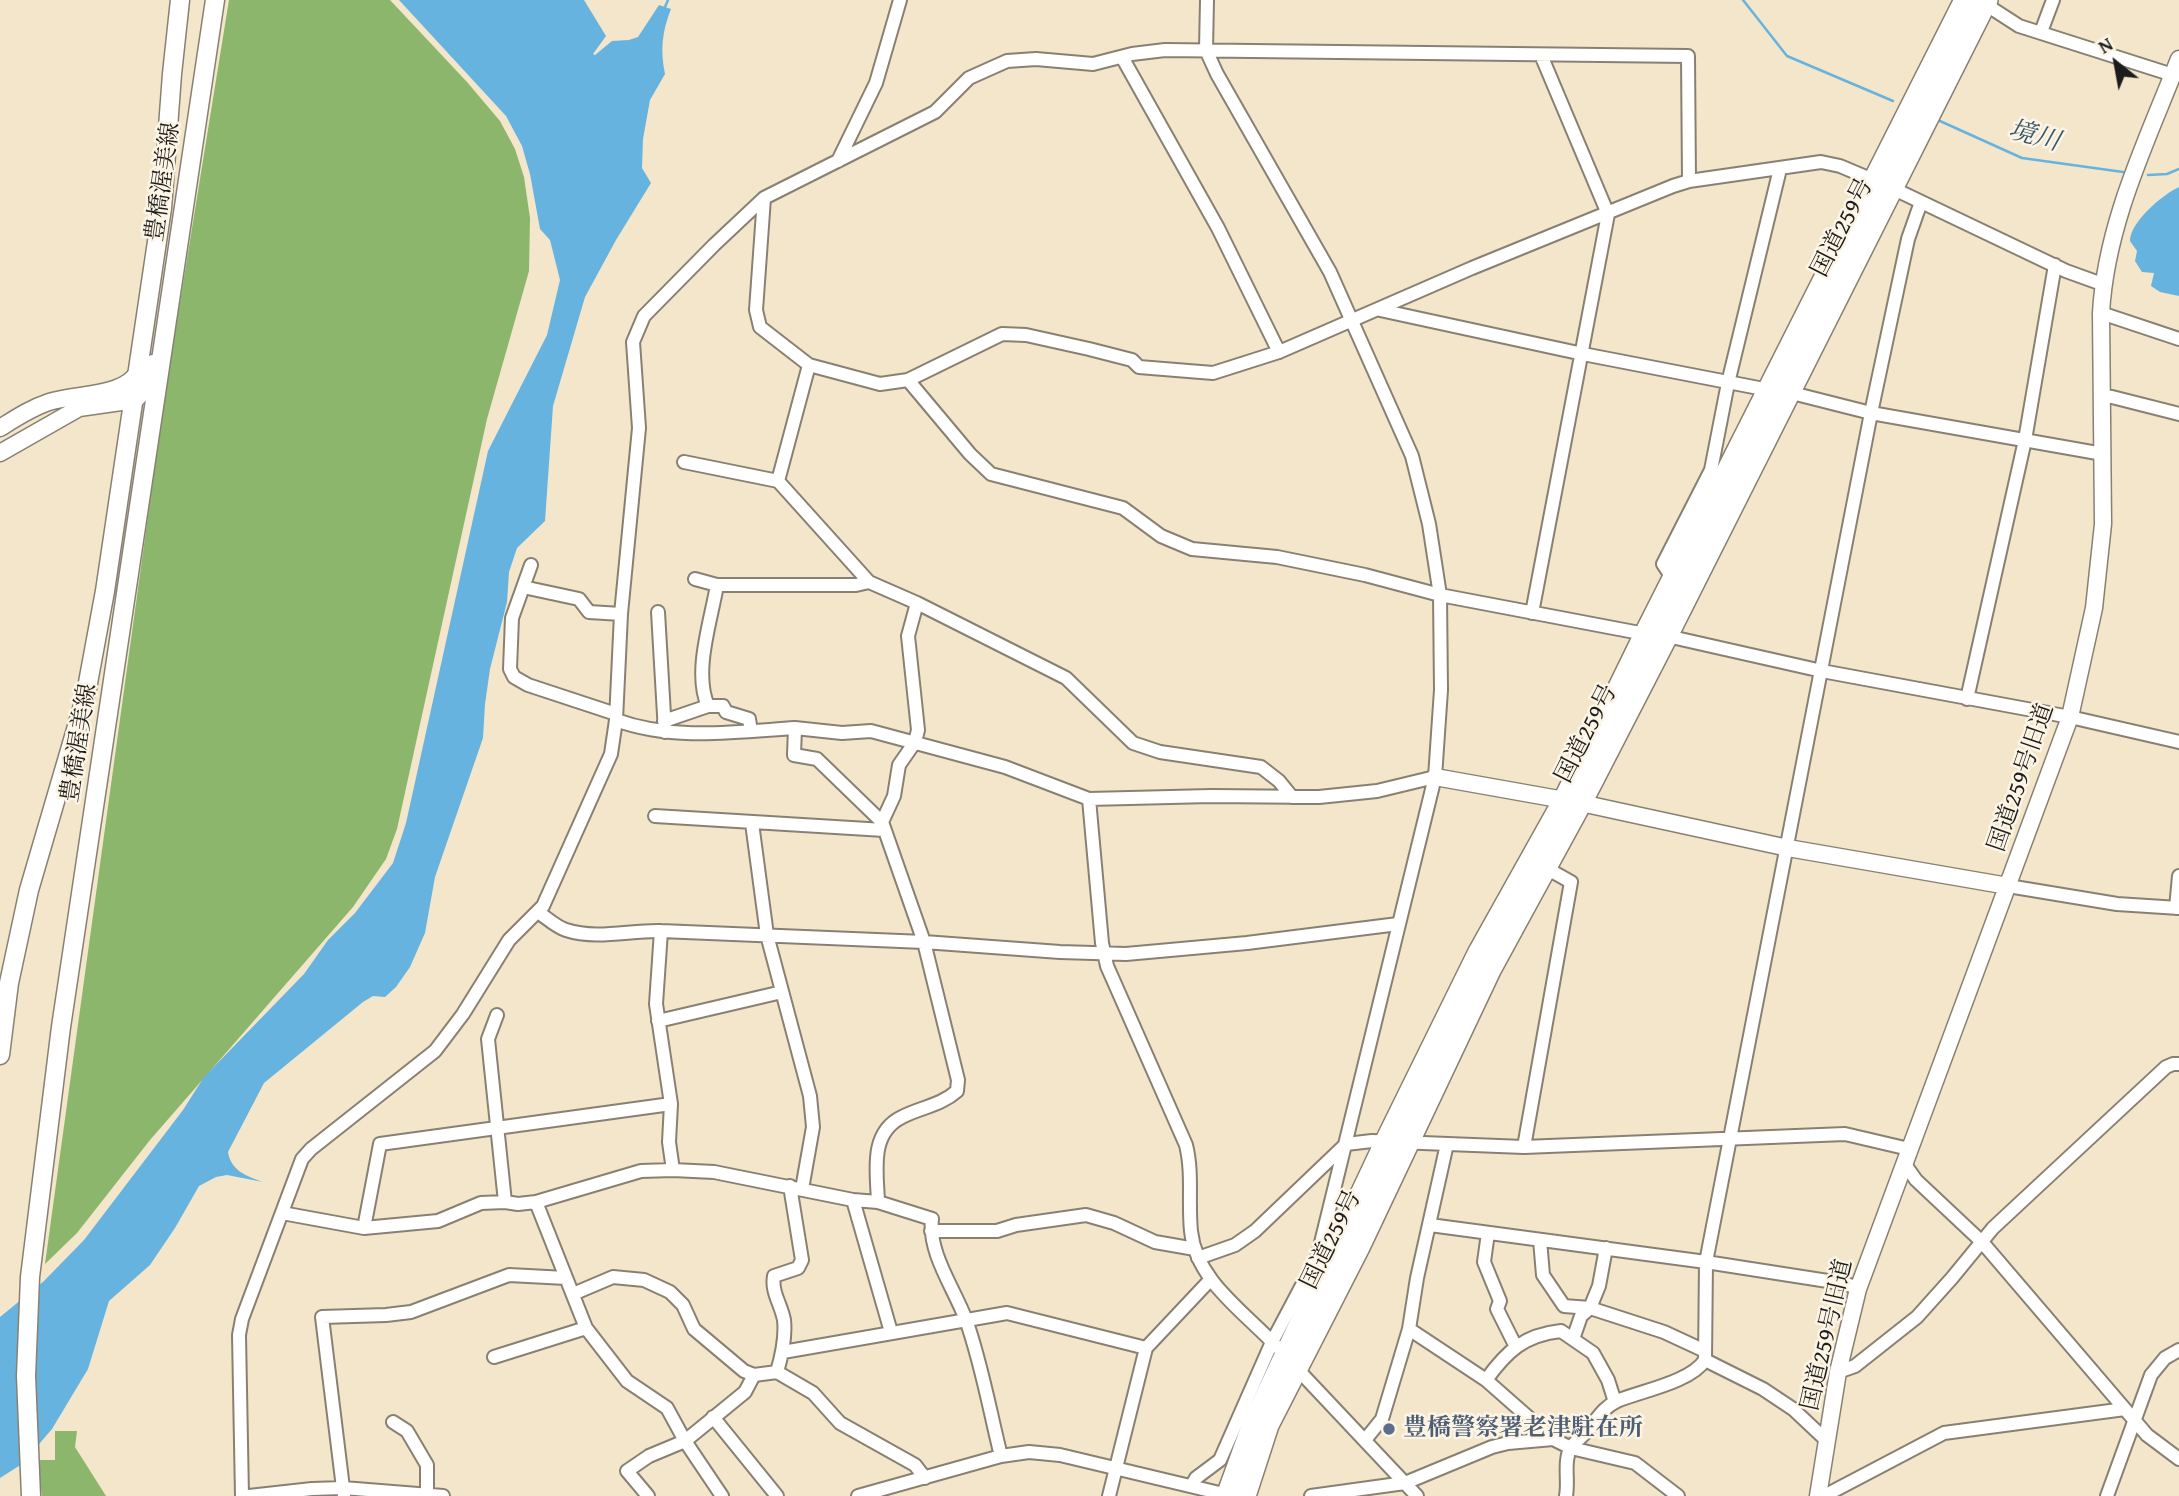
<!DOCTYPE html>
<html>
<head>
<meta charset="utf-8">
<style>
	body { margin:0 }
	#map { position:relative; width:2179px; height:1496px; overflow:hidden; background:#f3e6ca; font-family:"Gentium Book Plus",serif }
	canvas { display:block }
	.north { position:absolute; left:2081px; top:28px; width:70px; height:70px; -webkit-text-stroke:5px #fcf5e5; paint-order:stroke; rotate:329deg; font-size:19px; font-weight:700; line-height:28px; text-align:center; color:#1c1c1c }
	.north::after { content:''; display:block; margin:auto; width:24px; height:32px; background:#1c1c1c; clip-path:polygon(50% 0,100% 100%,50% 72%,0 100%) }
</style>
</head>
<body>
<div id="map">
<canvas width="2179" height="1496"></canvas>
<div class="north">N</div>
</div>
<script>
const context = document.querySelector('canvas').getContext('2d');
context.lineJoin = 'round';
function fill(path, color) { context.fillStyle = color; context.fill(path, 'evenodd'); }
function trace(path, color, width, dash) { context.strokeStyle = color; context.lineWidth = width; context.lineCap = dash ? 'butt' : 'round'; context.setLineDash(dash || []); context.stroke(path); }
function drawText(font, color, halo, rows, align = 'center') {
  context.font = font + ' "Gentium Book Plus","Noto Serif JP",serif'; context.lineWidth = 5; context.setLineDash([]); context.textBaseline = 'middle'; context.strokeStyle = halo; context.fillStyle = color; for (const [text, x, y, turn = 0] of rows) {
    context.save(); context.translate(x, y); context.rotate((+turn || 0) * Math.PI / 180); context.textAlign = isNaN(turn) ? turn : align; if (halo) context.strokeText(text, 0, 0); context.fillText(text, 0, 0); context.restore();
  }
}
const forest = new Path2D(`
	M229,0H390L467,82L500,121L515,149L524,177L530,218L529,271L487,419L397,829L386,859L353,907L150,1140L77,1233L45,1264L163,407Z
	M55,1431H77L75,1447L106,1496H42L37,1460H55Z`);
const water = new Path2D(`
	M399,0H584L606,36L593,54L595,55L612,41L629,40L638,37L659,5L671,9C662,31 660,51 665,74L650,100L643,139L642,168L651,183L616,240L585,297L553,406L545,521L517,548L509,572L507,602L490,669L485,704L483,738L435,877L425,933L410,967L396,987L385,997L373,996L363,1002L264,1083L228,1152C231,1171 247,1176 263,1182L227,1175L216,1177L199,1186L175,1228L150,1265L109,1301L88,1369L52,1429L22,1464L0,1478V1317L44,1281L84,1240L183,1110L204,1077L304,974L328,940L355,913L393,863L406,823L488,451L547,335L560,280L550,240L540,229L530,174L522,146L506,116Z
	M2179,187V296L2160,292L2151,286L2154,273L2142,272L2135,261L2137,251L2130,241C2130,222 2162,195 2179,187Z`);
const stream = new Path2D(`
	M1743,0L1787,56L1893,101
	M665,7L668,0
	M1940,121L2022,158L2123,172
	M2148,175L2167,174L2179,169`);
const street = new Path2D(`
	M1985,4L2019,26L2173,75
	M2041,32L2053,0
	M1122,57L1218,228L1279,352
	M838,161L876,83L900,0
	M1689,181L1688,56L1165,50L1132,54L1093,64L1036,59L1007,61L969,78L935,112L764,198L756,310L760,327L809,365L880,384L908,380L1002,334L1026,335L1089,349L1132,360L1139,367L1213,373L1279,352L1472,268L1673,186L1689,181L1821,162L1840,166L1892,188L2066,271L2102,284
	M1380,310L1583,354L1769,390
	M2101,313L2179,339
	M809,365L778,481L869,582L917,603L1066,678L1133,743L1160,752L1261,767L1279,781L1292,797
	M908,380L970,454L991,474L1123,508L1161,536L1192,549L1277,557L1365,575L1440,595L1645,634
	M1788,392L1871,413L2103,454
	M2101,396L2112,397L2179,414
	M684,462L778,481
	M531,565L512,618L510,669L514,677L528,685L616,714
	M695,579L717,585H856L869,582
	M1673,579L1663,564L1711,470L1728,383L1780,169
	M523,587L579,599L589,612L621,614
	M658,612L665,732
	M1532,613L1608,214L1541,55
	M1667,636L1822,671L2070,717L2179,742
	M1967,699L2025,440L2055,265
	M708,706C693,672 711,621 717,585
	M616,720C673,741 735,732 795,728L794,755L817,759L882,822L924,942L958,1080L957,1091C940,1106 921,1107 902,1117C869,1133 877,1172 878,1202
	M664,721L708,706H723L726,712L749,719L751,731
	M795,728L842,733L871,731L1005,767L1089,799L1211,796L1319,797L1377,791L1435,777
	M1089,799L1102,943L1107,966L1186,1145C1193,1173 1188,1202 1191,1231C1196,1281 1245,1312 1277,1347
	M655,816L884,830
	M882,822L894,796L899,765L915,742L918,730L908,636L917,603
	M752,823L767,935L810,1096L813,1127L802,1189
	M2008,886L2117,904L2179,908
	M2176,908L2179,876
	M538,912C547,918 556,927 566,930C597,940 630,930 661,931L924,942L1060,952L1126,954L1247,943L1398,924
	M661,931L656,1004L671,1104L669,1142L673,1170
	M497,1015L488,1039L505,1202
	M658,1021L782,992
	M1524,1147L1571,882L1546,868
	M1904,1163L1916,1180L1982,1242L2147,1435L2179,1459
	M853,1200L891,1332
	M536,1202L586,1328L627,1381L667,1408L685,1441L722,1496
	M282,1213L364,1228L438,1221L481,1203L505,1202L518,1204L536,1202L641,1171L673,1170L714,1172L853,1200L878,1202L932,1219C928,1253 954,1288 966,1320C981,1361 990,1412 1001,1456
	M1430,1225L1706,1262L1847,1284L1858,1289
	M364,1228L380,1144L671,1104
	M931,1231H997L1016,1225L1086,1215L1114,1223L1155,1242L1195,1249
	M1488,1233L1484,1262L1500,1301L1497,1309L1515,1345
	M1540,1240L1543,1275L1564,1306L1590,1308L1664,1332L1705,1351
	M1198,1258L1235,1245L1255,1231L1346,1144L1372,1141L1524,1147L1845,1134L1909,1149
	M573,1294L613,1277L644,1280L670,1292L683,1305L694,1329L744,1371L754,1375
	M1409,1329L1486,1380L1553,1439
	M1573,1339L1581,1316L1590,1308L1599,1286L1606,1248
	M783,1352L1007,1313L1146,1348
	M494,1357L586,1328
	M1705,1360L1763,1389L1793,1409L1827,1441
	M777,1372C782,1355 786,1338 784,1320C781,1304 771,1292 774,1276L798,1268L802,1260L790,1186
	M1838,1372L1855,1366L1917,1317L1952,1278L1993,1228L2166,1067L2173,1064H2179
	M1302,1374L1417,1496
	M1486,1380C1507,1351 1524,1335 1561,1331L1593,1353L1608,1380L1615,1402
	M713,1417L777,1496
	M393,1422L407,1431L427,1465V1496
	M1365,1440L1382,1419L1409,1329L1417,1278L1447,1144
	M1192,1485L1196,1478L1220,1460L1272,1342L1318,1255L1435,777L1441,690L1440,595L1429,524L1412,456L1330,272L1217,74L1206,50L1207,0
	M242,1496L239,1335L242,1319L302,1159L311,1149L435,1051L463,1014L509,940L543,906L611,754L616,720L621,614L639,428L633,342L644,316L714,245L764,198
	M249,1496L312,1489L343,1488L443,1496
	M344,1496L322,1317L386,1315L411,1312L509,1275L566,1278
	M648,1496L627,1471L649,1456L685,1441L745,1392L754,1375L777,1372L813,1393L840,1423L915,1465L925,1478
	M858,1496L1001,1456L1029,1452L1060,1455L1232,1496
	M1109,1496L1146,1348L1211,1279
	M1311,1496L1405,1483L1492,1447L1508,1443L1553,1439L1571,1448L1635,1463L1678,1496
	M1566,1496C1569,1481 1563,1461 1571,1447C1575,1442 1582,1437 1586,1432C1597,1420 1602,1408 1617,1401C1641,1391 1691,1382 1705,1360L1706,1262L1871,413L1908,239L1921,202
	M1824,1496L1944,1433L2125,1409
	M2107,1496L2151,1375L2165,1358L2179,1350`);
const secondary = new Path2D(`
	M0,428C16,418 31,408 49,402C77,393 126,397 139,370
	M0,453L79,408L135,400L147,388L153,363
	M1435,777L1581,803L1788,848L2008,886
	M1818,1496L1838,1372L1858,1289L2070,717L2094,608L2103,524L2101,313C2106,223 2147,141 2179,59`);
const primary = new Path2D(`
	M0,1055L9,983L29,890L85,699L105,591L162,208L172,74L180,0
	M31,1496L26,1376L30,1277L61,1027L215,0`);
const highway = new Path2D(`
	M1227,1496L1253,1424L1386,1141L1479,952L1564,800L1645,634L1965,0
	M1245,1496L1268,1425L1359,1247L1490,970L1581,803L1667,636L1987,0`);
const markers = [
	[1389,1429,7,"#5c6f8a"]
];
const streetNames = [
	["豊橋渥美線",164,182,-82],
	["国道259号",1843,228,-63],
	["国道259号",1587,734,-63],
	["豊橋渥美線",80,743,-81],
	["国道259号旧道",2022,778,-71],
	["国道259号",1332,1240,-64],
	["国道259号旧道",1828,1335,-77]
];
const serviceNames = [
	["豊橋警察署老津駐在所",1403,1429]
];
const waterNames = [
	["境川",2034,137,15]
];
fill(forest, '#8cb66c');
fill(water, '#67b3e0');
trace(stream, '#67b3e0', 2.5);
trace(street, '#888173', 16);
trace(secondary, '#888173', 19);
trace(primary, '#888173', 21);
trace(highway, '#888173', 24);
trace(street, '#fff', 12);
trace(secondary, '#fff', 16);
trace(primary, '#fff', 18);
trace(highway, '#fff', 21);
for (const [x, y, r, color] of markers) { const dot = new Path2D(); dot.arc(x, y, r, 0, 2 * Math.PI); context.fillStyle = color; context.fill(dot); trace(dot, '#fcf5e5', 2.5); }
drawText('24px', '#1c1c1c', '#fcf5e5', streetNames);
drawText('bold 24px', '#4e5e75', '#fcf5e5', serviceNames, 'left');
drawText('italic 26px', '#3a586a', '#fcf5e5', waterNames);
</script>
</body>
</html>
